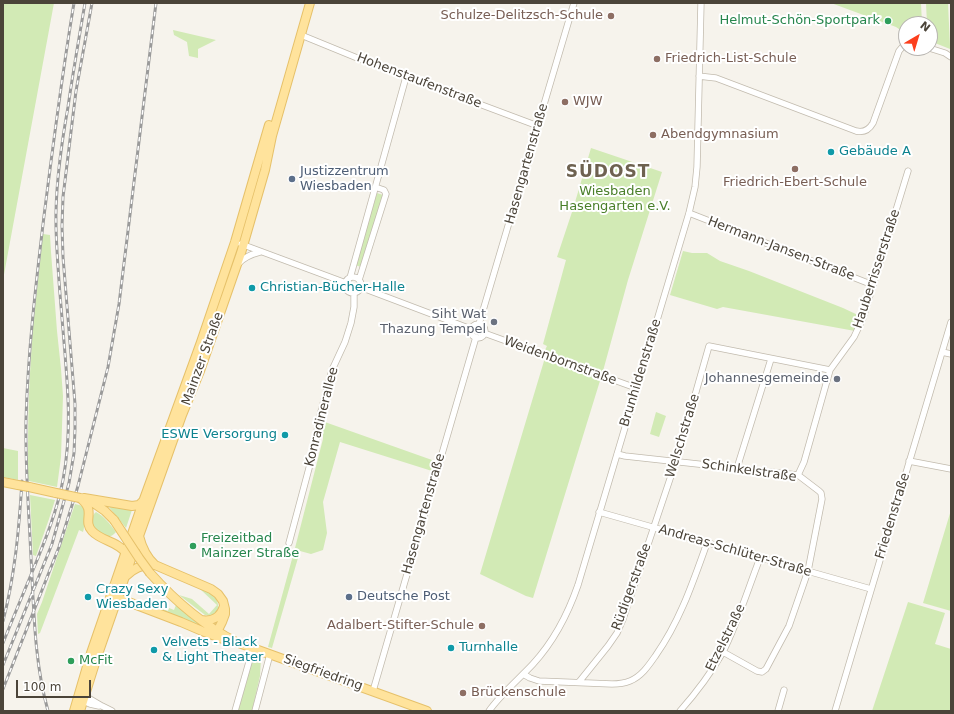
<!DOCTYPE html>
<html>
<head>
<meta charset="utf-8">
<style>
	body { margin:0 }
	#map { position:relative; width:954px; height:714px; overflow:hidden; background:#f6f3ec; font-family:"DejaVu Sans",sans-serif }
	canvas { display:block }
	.frame { position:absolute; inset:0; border:4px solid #4b4439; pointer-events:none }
	.north { position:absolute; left:898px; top:16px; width:40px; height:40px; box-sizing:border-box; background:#fff; border:1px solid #b7b4b0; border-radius:50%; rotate:38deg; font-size:11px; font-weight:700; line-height:16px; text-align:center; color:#4b4439 }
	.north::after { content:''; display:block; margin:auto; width:14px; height:18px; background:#fc3f1d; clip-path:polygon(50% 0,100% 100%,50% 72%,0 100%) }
	.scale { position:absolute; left:16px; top:680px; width:75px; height:18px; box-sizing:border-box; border:2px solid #4b4439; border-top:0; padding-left:5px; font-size:12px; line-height:14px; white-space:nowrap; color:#4b4439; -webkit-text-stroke:3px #fff; paint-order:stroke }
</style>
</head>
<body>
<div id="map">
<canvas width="954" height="714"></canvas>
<div class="frame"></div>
<div class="north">N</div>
<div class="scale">100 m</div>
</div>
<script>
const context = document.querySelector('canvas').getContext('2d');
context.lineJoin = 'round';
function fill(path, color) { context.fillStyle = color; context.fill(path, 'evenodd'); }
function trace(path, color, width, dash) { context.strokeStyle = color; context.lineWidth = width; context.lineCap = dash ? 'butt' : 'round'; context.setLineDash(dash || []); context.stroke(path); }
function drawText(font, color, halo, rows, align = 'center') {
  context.font = font + ' "DejaVu Sans",sans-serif'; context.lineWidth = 4; context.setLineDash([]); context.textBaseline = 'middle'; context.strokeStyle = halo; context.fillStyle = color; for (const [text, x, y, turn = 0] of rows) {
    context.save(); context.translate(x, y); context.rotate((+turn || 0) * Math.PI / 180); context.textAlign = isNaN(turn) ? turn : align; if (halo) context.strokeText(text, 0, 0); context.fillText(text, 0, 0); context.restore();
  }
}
const green = new Path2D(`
	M3,3H54L3,280Z
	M831,3H921L922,24H906V34L896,27Z
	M926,3H948L950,46V49L930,41V24H927Z
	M173,30L216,40L198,49V58L189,56L187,42L174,35Z
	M591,148L662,172L628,280L603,371L533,598L526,596L480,574L547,351L545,350L547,346L543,344L566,260L557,257L573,209Z
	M377,193L383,195L361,267L355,265Z
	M43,234L50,235L51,252L57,331L61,369L63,396L61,457L57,487L29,481L28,477C28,437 28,398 31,358C33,317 39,276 43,234Z
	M683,251L692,253H707L720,261L749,271L843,308L860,316L855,331L723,307L717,309L670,295Z
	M656,412L666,416L659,437L650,434Z
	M322,421L432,460L433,463L432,471L340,442L323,502L327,533L323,550L311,554L300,551L272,648L268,647L295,548L323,439V429L321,427Z
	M3,448L18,451V480L3,477Z
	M30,495L55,500L49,519L36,556L33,555Z
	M75,504L83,506C85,512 85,526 83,532L79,530L40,633L38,634L37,614L42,602Z
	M109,505L132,510L126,528L109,507Z
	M951,510V611L923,603Z
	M96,512C105,517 110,524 116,532C108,542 99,533 92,527C92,521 91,516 96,512Z
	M200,589C204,590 209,591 212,594C222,603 220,619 205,615L179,595L192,599L209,614L217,605Z
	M908,602L945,613L935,644L951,649V711H872Z
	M176,605L192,619L213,632L159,611L160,608L168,611L169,608L174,610Z
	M254,655L260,657L261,658L260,676L252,711H238Z`);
const street = new Path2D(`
	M301,35L367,62L538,126
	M929,48L945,53L951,57
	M699,76L707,77L716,78L856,131C864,133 869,130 873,123L899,51L904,45L906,44
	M689,213L873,285
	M241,244L346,283
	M238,264C244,257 252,254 260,252
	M345 285a8 8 0 1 1 16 0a8 8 0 1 1-16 0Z
	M350,278L406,77
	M359,280L386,194L384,190L375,187
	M360,287L471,329
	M479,324L574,3
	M471 331a7 7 0 1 1 14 0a7 7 0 1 1-14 0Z
	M484,333L636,388
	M942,352L951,354
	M617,454L625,456L798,475L819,491L821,493L822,499L808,571L789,626L766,669L762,672L757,671L723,652
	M909,461L951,469
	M737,468L771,359
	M798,475L804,462L830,370L854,337L863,318L908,171
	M599,512L871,589
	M289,543L316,442L318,423L332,370L345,342L351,323L354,307V292
	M523,674L530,678L539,681L612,684C619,684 625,683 630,681C642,676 649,665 656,655C680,621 693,582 707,543
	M579,682L608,646L617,633L623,619L678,455L709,346L830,370
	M373,691L476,337
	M82,696H85L102,706L112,711
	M81,700L90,704L99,706
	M235,711L253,648
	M255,711L270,654
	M489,711C500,695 519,679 533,664C554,641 568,614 578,585L689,213L695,187L697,167L701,3
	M680,711C696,693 711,673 723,652C738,622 748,589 760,558
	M778,711L784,690
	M835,711L951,322`);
const primary = new Path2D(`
	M3,482L18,485
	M29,487L56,493
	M80,498C97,511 82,520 92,531C101,541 117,541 126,553
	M84,498L132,506L139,505L144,500
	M92,502L105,511L114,520
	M139,536C142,548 146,557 155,565
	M150,573C175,601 203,625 236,642L427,711
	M126,576C134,568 144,564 155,565L211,589L218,594L223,601L225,609V614L222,622L217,632
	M115,594L118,598L181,622L202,631L223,639
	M201,620C212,622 221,617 224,606
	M74,711L91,653L144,499L201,342L235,242L269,125
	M80,711L96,660L139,536L182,415L200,371L241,253L265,170L272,136L310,3`);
const rail = new Path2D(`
	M3,621C15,575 19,529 22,481
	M3,643C13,618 23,594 33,570C45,541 57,511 63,480C72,433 68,389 64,342C61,304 57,266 56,227C55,187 61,146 68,107C73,72 79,38 85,3
	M3,665L52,544L69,483L74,453L75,429V404L63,257L62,226L63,197L76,91L92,3
	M3,689L59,547L78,486L108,367L119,304L156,3
	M48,711C34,661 34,610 31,558C29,512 25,466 26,419C28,351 36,283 44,216C53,145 62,74 74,3`);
const primaryBridge = new Path2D(`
	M18,485L29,487
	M56,493L80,498
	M114,520L139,558L150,573`);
const markers = [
	[611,16,4,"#8d6e63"],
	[888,21,4,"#2e9e5b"],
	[657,59,4,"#8d6e63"],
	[565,102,4,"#8d6e63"],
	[653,135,4,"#8d6e63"],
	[831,152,4,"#0f9aa8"],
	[795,169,4,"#8d6e63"],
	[292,179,4,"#5c6f8a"],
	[252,288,4,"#0f9aa8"],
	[494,322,4,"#6b7280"],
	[837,379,4,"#6b7280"],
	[285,435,4,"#0f9aa8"],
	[193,546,4,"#2e9e5b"],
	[88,597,4,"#0f9aa8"],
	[349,597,4,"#5c6f8a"],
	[482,626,4,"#8d6e63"],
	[451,648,4,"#0f9aa8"],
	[154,650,4,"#0f9aa8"],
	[71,661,4,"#2e9e5b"],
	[463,693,4,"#8d6e63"]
];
const educationNames = [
	["Schulze-Delitzsch-Schule",603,16,"right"],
	["Friedrich-List-Schule",665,59],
	["WJW",573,102],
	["Abendgymnasium",661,135],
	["Friedrich-Ebert-Schule",795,183,"center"],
	["Adalbert-Stifter-Schule",474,626,"right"],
	["Brückenschule",471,693]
];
const leisureNames = [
	["Helmut-Schön-Sportpark",880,21,"right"],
	["Freizeitbad",201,539],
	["Mainzer Straße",201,554],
	["McFit",79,661]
];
const streetNames = [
	["Hohenstaufenstraße",419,81,21],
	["Hasengartenstraße",527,164,-74],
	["Hermann-Jansen-Straße",781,249,21],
	["Hauberrisserstraße",877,269,-72],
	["Mainzer Straße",203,359,-70],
	["Weidenbornstraße",560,361,20],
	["Brunhildenstraße",641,373,-73],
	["Konradinerallee",322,417,-76],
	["Welschstraße",683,436,-73],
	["Schinkelstraße",749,471,8],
	["Hasengartenstraße",424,514,-74],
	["Friedenstraße",893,516,-73],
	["Andreas-Schlüter-Straße",735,551,16],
	["Rüdigerstraße",632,587,-70],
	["Etzelstraße",726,638,-64],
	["Siegfriedring",323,673,20]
];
const cultureNames = [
	["Gebäude A",839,152],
	["Christian-Bücher-Halle",260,288],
	["ESWE Versorgung",277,435,"right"],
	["Crazy Sexy",96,590],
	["Wiesbaden",96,605],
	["Velvets - Black",162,643],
	["& Light Theater",162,658],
	["Turnhalle",459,648]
];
const serviceNames = [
	["Justizzentrum",300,172],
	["Wiesbaden",300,187],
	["Deutsche Post",357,597]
];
const parkNames = [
	["Wiesbaden",615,192],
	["Hasengarten e.V.",615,207]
];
const worshipNames = [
	["Siht Wat",486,315],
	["Thazung Tempel",486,330],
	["Johannesgemeinde",829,379]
];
const districtNames = [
	["SÜDOST",608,173]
];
fill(green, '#d2eab5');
trace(street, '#c2bbae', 7);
trace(primary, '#e6c16a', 10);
trace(street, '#fff', 5.5);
trace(primary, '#ffe39c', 8);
trace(rail, '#9a9a9a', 3);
trace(rail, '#fff', 1.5, [4.5]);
trace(primaryBridge, '#e6c16a', 10, []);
trace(primaryBridge, '#ffe39c', 8);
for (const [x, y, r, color] of markers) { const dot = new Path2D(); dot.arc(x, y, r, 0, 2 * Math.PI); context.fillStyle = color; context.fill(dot); trace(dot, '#fff', 1.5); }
drawText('13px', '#785e54', '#fff', educationNames, 'left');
drawText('13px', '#27864d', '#fff', leisureNames, 'left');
drawText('13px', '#4b4439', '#fff', streetNames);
drawText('13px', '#0d838f', '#fff', cultureNames, 'left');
drawText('13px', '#4e5e75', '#fff', serviceNames, 'left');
drawText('13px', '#4a7f2a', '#fff', parkNames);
drawText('13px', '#5b616d', '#fff', worshipNames, 'right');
context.letterSpacing = '1px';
drawText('bold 17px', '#6e6250', '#fff', districtNames);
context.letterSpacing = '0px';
</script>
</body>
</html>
